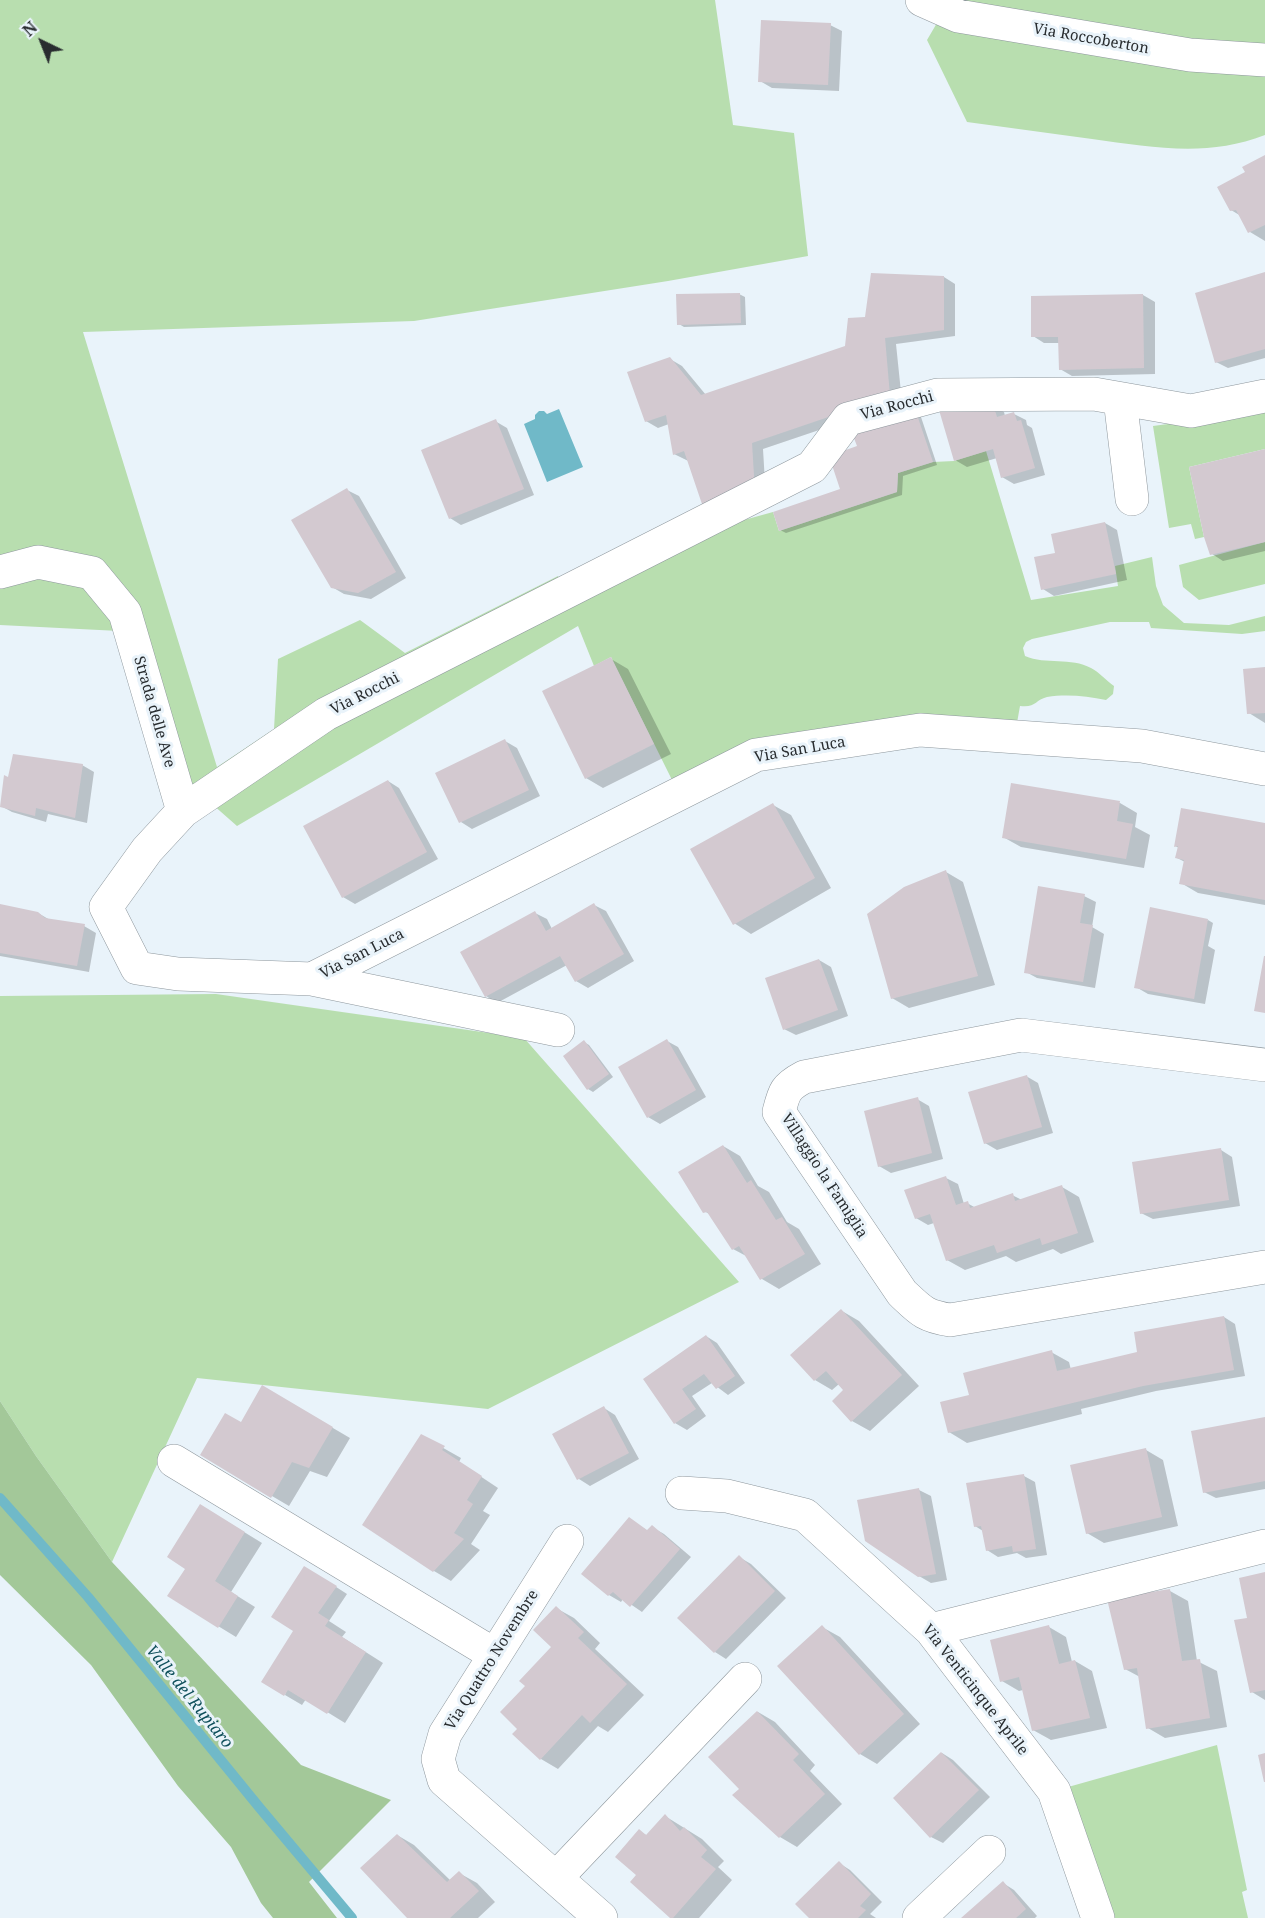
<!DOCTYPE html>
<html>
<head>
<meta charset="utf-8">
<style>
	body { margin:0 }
	#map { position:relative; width:1265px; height:1918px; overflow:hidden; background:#e9f3fa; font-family:"Noto Serif",serif }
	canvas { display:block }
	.north { position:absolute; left:12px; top:12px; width:60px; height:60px; -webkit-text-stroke:4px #e9f3fa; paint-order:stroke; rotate:317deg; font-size:16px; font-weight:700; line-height:24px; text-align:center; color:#282c2f }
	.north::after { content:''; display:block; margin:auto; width:21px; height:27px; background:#282c2f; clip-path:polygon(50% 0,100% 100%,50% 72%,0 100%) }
</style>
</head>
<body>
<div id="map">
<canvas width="1265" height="1918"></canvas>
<div class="north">N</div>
</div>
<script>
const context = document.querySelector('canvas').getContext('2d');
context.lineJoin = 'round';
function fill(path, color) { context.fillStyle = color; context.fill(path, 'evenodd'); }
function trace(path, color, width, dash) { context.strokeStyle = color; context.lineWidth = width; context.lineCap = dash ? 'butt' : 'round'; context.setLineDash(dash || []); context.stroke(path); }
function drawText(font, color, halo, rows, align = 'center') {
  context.font = font + ' "Noto Serif",serif'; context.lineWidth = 6; context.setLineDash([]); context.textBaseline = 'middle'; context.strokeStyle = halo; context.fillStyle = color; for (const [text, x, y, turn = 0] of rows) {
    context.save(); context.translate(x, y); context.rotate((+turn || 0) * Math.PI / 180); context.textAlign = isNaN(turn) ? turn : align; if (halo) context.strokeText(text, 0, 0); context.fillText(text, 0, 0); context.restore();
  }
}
const green = new Path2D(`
	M0,0H715L733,125L794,133L808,256L668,281L414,321L83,332L217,767L274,729L278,659L360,620L405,653L558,576L565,594L697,533L773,512L779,531L897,492L898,473L933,462L954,461L986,451L1031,600L1118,586L1115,566L1152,557L1156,586L1163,605L1184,623L1229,625L1265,616V631L1242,634L1151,628L1149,622H1110L1032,639L1026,642L1023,648L1025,656C1046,665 1071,657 1091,668C1099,672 1107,681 1114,686L1113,694L1106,700C1087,696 1066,694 1047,697C1035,700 1036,708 1020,706L1015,734L967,732L675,786L611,657L594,666L578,626L237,826L187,782L139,632L0,625Z
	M954,0H1265V135C1206,158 1152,147 1092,139C1050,133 1009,128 967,122L927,40L944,11Z
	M1265,411V449L1189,467L1204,537L1195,539L1191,524L1169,528L1153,426Z
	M1265,542V584L1199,600L1183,587L1179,565Z
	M216,994L524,1038L739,1282L488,1409L197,1378L112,1562L36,1456L0,1401V996Z
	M1217,1745L1247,1890L1242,1892L1248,1918H1098L1054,1791Z`);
const forest = new Path2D(`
	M0,1401L36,1456L112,1562L301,1765L391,1800L309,1882L337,1918H273L261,1903L231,1847L178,1786L91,1665L0,1575Z`);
const water = new Path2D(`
	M559,409L583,467L547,482L524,424L535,419V415L539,411H544L547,414Z`);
const shadow = new Path2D(`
	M830,25L842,31L839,91L772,88L760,81Z
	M1265,156V241L1250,232L1241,216L1231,210L1247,172Z
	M1265,274V358L1228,368L1216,362Z
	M944,277L955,284V336L896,344L902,402L763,449L766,499L674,454L669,424L658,428L646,421L670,359L682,366L706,395L846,347L866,318Z
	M739,294L745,297L746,325L684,327L679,324Z
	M1143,295L1155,302V374L1072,376L1060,369V343H1044L1033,336L1032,298Z
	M993,406L1004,412L1005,416L1014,414L1026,420L1027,425L1032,428L1045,475L1014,484L1002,477L997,458L967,467L955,460Z
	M916,414L921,417L937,465L903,476L902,495L786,533L780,530L842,490L859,447Z
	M495,421L507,428L534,495L461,525L450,518Z
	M1265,451V551L1223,561L1212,554Z
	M347,490L359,496L406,578L371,599L344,594L332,587Z
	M1105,523L1117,530L1127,580L1054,596L1043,589Z
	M611,659L628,669L671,754L603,788L586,778Z
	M1265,669V723L1249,713Z
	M505,741L517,748L540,796L472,829L461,822Z
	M82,765L94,772L87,823L48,814L46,822L12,812L1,806L9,780Z
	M388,781L399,788L438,859L355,904L343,897Z
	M1012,784L1120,803L1137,813L1135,827L1150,835L1144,868L1021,847L1003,837Z
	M773,805L791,815L831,888L751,934L734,923Z
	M1265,825V905L1198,893L1181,883L1185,862L1177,858L1179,848L1175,846Z
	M946,872L963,882L995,985L909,1008L892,998Z
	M1084,896L1096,902L1092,927L1104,934L1095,988L1037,978L1026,972Z
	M0,905L38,913L50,920L84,926L96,933L89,972L0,956Z
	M594,905L606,911L634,961L588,988L576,981L567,965L497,1003L486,996L535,913L547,919L552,929Z
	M1208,920L1213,923L1208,946L1215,950L1205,1004L1148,994L1136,987Z
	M819,960L831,967L848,1016L796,1035L784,1029Z
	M667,1041L678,1047L706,1097L660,1124L648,1117Z
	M584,1042L589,1045L613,1077L593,1092L588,1089Z
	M1026,1076L1038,1083L1053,1133L997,1150L985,1143Z
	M917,1099L929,1106L943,1159L891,1173L879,1166Z
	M723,1146L740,1156L758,1186L769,1192L787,1222L799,1229L821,1264L779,1289L762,1279L748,1257L733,1249L711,1215L704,1211Z
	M1221,1150L1232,1157L1240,1206L1153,1219L1141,1213Z
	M946,1178L958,1184L964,1204L967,1203L976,1208L1012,1195L1022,1200L1062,1187L1079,1197L1094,1242L1061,1254L1053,1249L1016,1262L1006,1256L965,1270L947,1260L934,1223L928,1225L916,1218Z
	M842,1311L859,1321L919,1386L870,1431L852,1421L834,1401L845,1390L839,1384L832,1390L815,1380Z
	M1224,1317L1235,1324L1245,1376L1156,1391L1081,1409L1082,1414L967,1443L949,1432L971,1396L1051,1352L1069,1362L1071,1370L1139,1353Z
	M706,1336L717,1343L745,1383L728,1395L712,1383L692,1396L706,1416L687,1430L675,1423L645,1379Z
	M263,1387L350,1438L327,1477L310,1471L289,1506L202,1455L242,1424Z
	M604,1408L615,1415L639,1459L590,1486L579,1479L554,1435Z
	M1265,1419V1489L1216,1498L1204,1492Z
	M422,1436L461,1458L459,1462L498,1488L483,1511L490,1515L471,1544L480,1550L451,1581L434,1571Z
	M1146,1450L1163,1460L1178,1526L1104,1543L1087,1533Z
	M1024,1476L1035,1482L1047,1555L1026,1558L1017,1553L998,1557L987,1550L983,1531L975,1526Z
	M919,1490L931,1496L947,1580L931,1583L919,1576Z
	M218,1516L262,1543L231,1592L255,1607L236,1637L169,1596Z
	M629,1519L648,1531L652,1527L664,1534L691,1557L642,1612L623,1599L621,1602L609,1595L583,1574Z
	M739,1557L751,1564L786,1598L726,1659L715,1652Z
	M1265,1573V1700L1252,1692L1249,1619Z
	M316,1574L347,1594L329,1621L346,1632L342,1637L383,1663L345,1723L306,1699L302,1705L285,1695Z
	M1170,1591L1188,1601L1197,1661L1217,1671L1227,1727L1165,1738L1148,1728L1140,1677L1125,1669Z
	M556,1608L574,1618L600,1643L595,1649L644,1695L608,1732L598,1726L558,1769L541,1759L519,1729L527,1686L553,1646Z
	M822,1627L840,1637L920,1724L877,1764L860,1754Z
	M1049,1627L1066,1637L1072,1662L1075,1661L1092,1671L1107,1728L1051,1740L1033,1730L1023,1690L1019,1691L1002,1681Z
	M758,1712L775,1722L815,1765L810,1771L842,1804L797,1847L780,1837L734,1795L741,1789Z
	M942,1753L953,1760L990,1797L943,1843L931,1837Z
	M665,1816L702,1839L724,1861L718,1867L732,1880L699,1918H672L639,1875V1831L648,1836Z
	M397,1835L414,1845L451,1881L459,1873L477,1883L495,1902L478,1918H409Z
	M839,1863L850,1870L882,1902L870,1914L876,1918H811Z
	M1003,1883L1014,1890L1037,1916L1035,1918H963Z`);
const stream = new Path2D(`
	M0,1498L88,1597L259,1807L352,1918`);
const building = new Path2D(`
	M761,20L831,23L828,85L758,82Z
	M1265,155V225L1248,233L1236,210L1230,211L1217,187L1245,172L1242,167Z
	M1265,272V349L1215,363L1195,293Z
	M871,273L944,276V330L885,338L890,396L752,443L755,493L704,510L684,451L673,455L666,415L645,422L627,372L670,357L701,395L845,346L848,318L865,317Z
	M740,293L741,323L677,325L676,294Z
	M1143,294L1144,368L1059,370L1058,337H1031V296Z
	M993,404L997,417L1014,412L1017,421L1021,420L1035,468L1001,478L993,449L954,461L939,410Z
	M916,412L933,462L898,473L897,492L779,531L773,512L840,489L829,456L857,446L852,433Z
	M496,419L524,489L449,519L421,450Z
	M1265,449V542L1210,555L1204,537L1189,467Z
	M347,488L396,572L358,593L331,588L291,520Z
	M1105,522L1116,574L1041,590L1034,557L1055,553L1051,534Z
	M611,657L654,744L585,779L542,691Z
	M1265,667V713L1247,714L1243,669Z
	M505,739L529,790L459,823L435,773Z
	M13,754L83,764L75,818L36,808L35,816L0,807L4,775L8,777Z
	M388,780L427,852L342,898L303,826Z
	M1011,783L1120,801L1117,821L1133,824L1126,859L1002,838Z
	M773,803L815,878L733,925L690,849Z
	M1181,808L1265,823V900L1179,884L1184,860L1175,858L1178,846L1174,847Z
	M946,870L978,976L891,999L867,914L904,887Z
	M1038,886L1085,894L1080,923L1093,925L1083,982L1024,973Z
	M594,903L624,954L575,982L560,956L485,997L460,952L535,911L546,931Z
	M0,904L38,912L45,918L85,924L77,966L0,953Z
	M1150,907L1208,919L1194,999L1134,988Z
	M1264,956H1265V1013L1254,1011Z
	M819,959L838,1010L783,1030L765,978Z
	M667,1039L696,1090L647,1118L618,1067Z
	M584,1040L609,1074L587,1090L563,1056Z
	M1027,1075L1042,1127L984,1144L968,1092Z
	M918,1097L932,1153L878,1167L864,1111Z
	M723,1145L747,1183L751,1180L776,1220L782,1217L805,1254L760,1280L739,1246L732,1250L707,1212L703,1213L678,1172Z
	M1221,1148L1229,1200L1140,1214L1132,1162Z
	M946,1176L956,1205L968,1201L970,1208L1013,1193L1015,1201L1062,1185L1078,1233L1042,1245L1040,1238L997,1253L994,1245L946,1261L930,1214L915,1219L904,1190Z
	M841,1309L902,1375L851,1422L832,1401L843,1390L826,1371L814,1381L790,1355Z
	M1224,1316L1234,1370L1143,1386L948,1433L940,1402L969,1395L963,1373L1052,1350L1057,1371L1137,1352L1134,1332Z
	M706,1335L735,1376L716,1389L704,1374L682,1389L696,1409L674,1424L643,1379Z
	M262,1385L333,1427L309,1468L292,1462L271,1498L200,1455L225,1413L241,1422Z
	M604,1406L629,1453L577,1480L552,1434Z
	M1265,1417V1481L1203,1493L1191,1431Z
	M421,1434L445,1446L442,1450L482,1476L467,1500L473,1504L454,1533L464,1539L433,1572L362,1525Z
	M1146,1448L1162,1517L1086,1534L1070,1465Z
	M1024,1474L1036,1549L1013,1552L1012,1546L986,1551L981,1526L974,1527L966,1483Z
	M919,1488L936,1574L918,1577L865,1541L857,1500Z
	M200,1504L245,1532L215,1581L238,1596L218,1628L167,1596L185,1569L167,1557Z
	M629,1517L647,1530L652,1525L680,1549L630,1607L613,1592L608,1596L581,1574Z
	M739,1555L775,1591L714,1653L677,1618Z
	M304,1566L337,1586L318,1613L329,1620L325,1626L366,1652L327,1714L288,1690L284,1696L261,1682L293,1631L271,1617Z
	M1265,1572V1690L1250,1693L1234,1620L1247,1618L1239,1578Z
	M1170,1589L1182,1661L1200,1659L1210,1718L1146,1729L1137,1668L1124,1670L1107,1599Z
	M556,1606L584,1632L578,1638L627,1684L590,1723L582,1715L540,1760L512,1734L517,1729L500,1712L525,1686L519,1681L551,1647L533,1630Z
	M822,1625L904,1714L859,1755L777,1666Z
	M1049,1625L1059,1664L1075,1660L1090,1718L1032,1731L1019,1677L1000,1682L990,1640Z
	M757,1711L799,1754L793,1760L825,1794L779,1838L732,1795L739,1789L708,1757Z
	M941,1752L979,1790L930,1838L893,1798Z
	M1265,1753V1782H1264L1258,1755Z
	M665,1814L680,1831L684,1827L707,1850L701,1857L716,1869L673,1918H670L630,1882L636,1875L615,1857L639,1829L646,1835Z
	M397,1834L447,1882L459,1871L479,1891L450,1918H407L360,1868Z
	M839,1861L871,1894L860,1906L866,1910L858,1918H809L795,1904Z
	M1003,1881L1026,1909L1016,1918H961Z`);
const minor = new Path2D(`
	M922,0L958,16L1190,55L1265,60
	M1120,399L1132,499
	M0,572L38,562L92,573L125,613L183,811
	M312,979L756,755L920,730L1142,746L1265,769
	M558,1030L312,979L178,974L137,968L106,907L147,850L183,811L326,714L812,467L848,419L938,395L1094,394L1191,411L1265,396
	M1265,1065L1021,1035L804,1077C785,1087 784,1092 779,1112L902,1293C920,1310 924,1316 950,1320L1265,1267
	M174,1461L495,1655
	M682,1493L727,1496L805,1515L931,1630L1054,1791L1098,1918
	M567,1541L445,1734L438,1759L444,1780L601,1918
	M931,1630L1265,1546
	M556,1878L745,1679
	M919,1918L989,1852`);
const streetNames = [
	["Via Roccoberton",1091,39,10],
	["Via Rocchi",897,406,-15],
	["Via Rocchi",365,694,-27],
	["Strada delle Ave",154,712,74],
	["Via San Luca",800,750,-10],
	["Via San Luca",362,954,-27],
	["Villaggio la Famiglia",824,1176,57],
	["Via Quattro Novembre",492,1660,-58],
	["Via Venticinque Aprile",975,1690,52]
];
const waterNames = [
	["Valle del Rupiaro",189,1697,51]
];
fill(green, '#b8deaf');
fill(forest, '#a3c899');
fill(water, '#70b9c8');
fill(shadow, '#0003');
trace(stream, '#70b9c8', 10);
fill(building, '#d3c9d0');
trace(minor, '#8e979d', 34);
trace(minor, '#fff', 33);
drawText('15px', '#282c2f', '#e9f3fa', streetNames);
drawText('italic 16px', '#0f505b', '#e9f3fa', waterNames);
</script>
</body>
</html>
